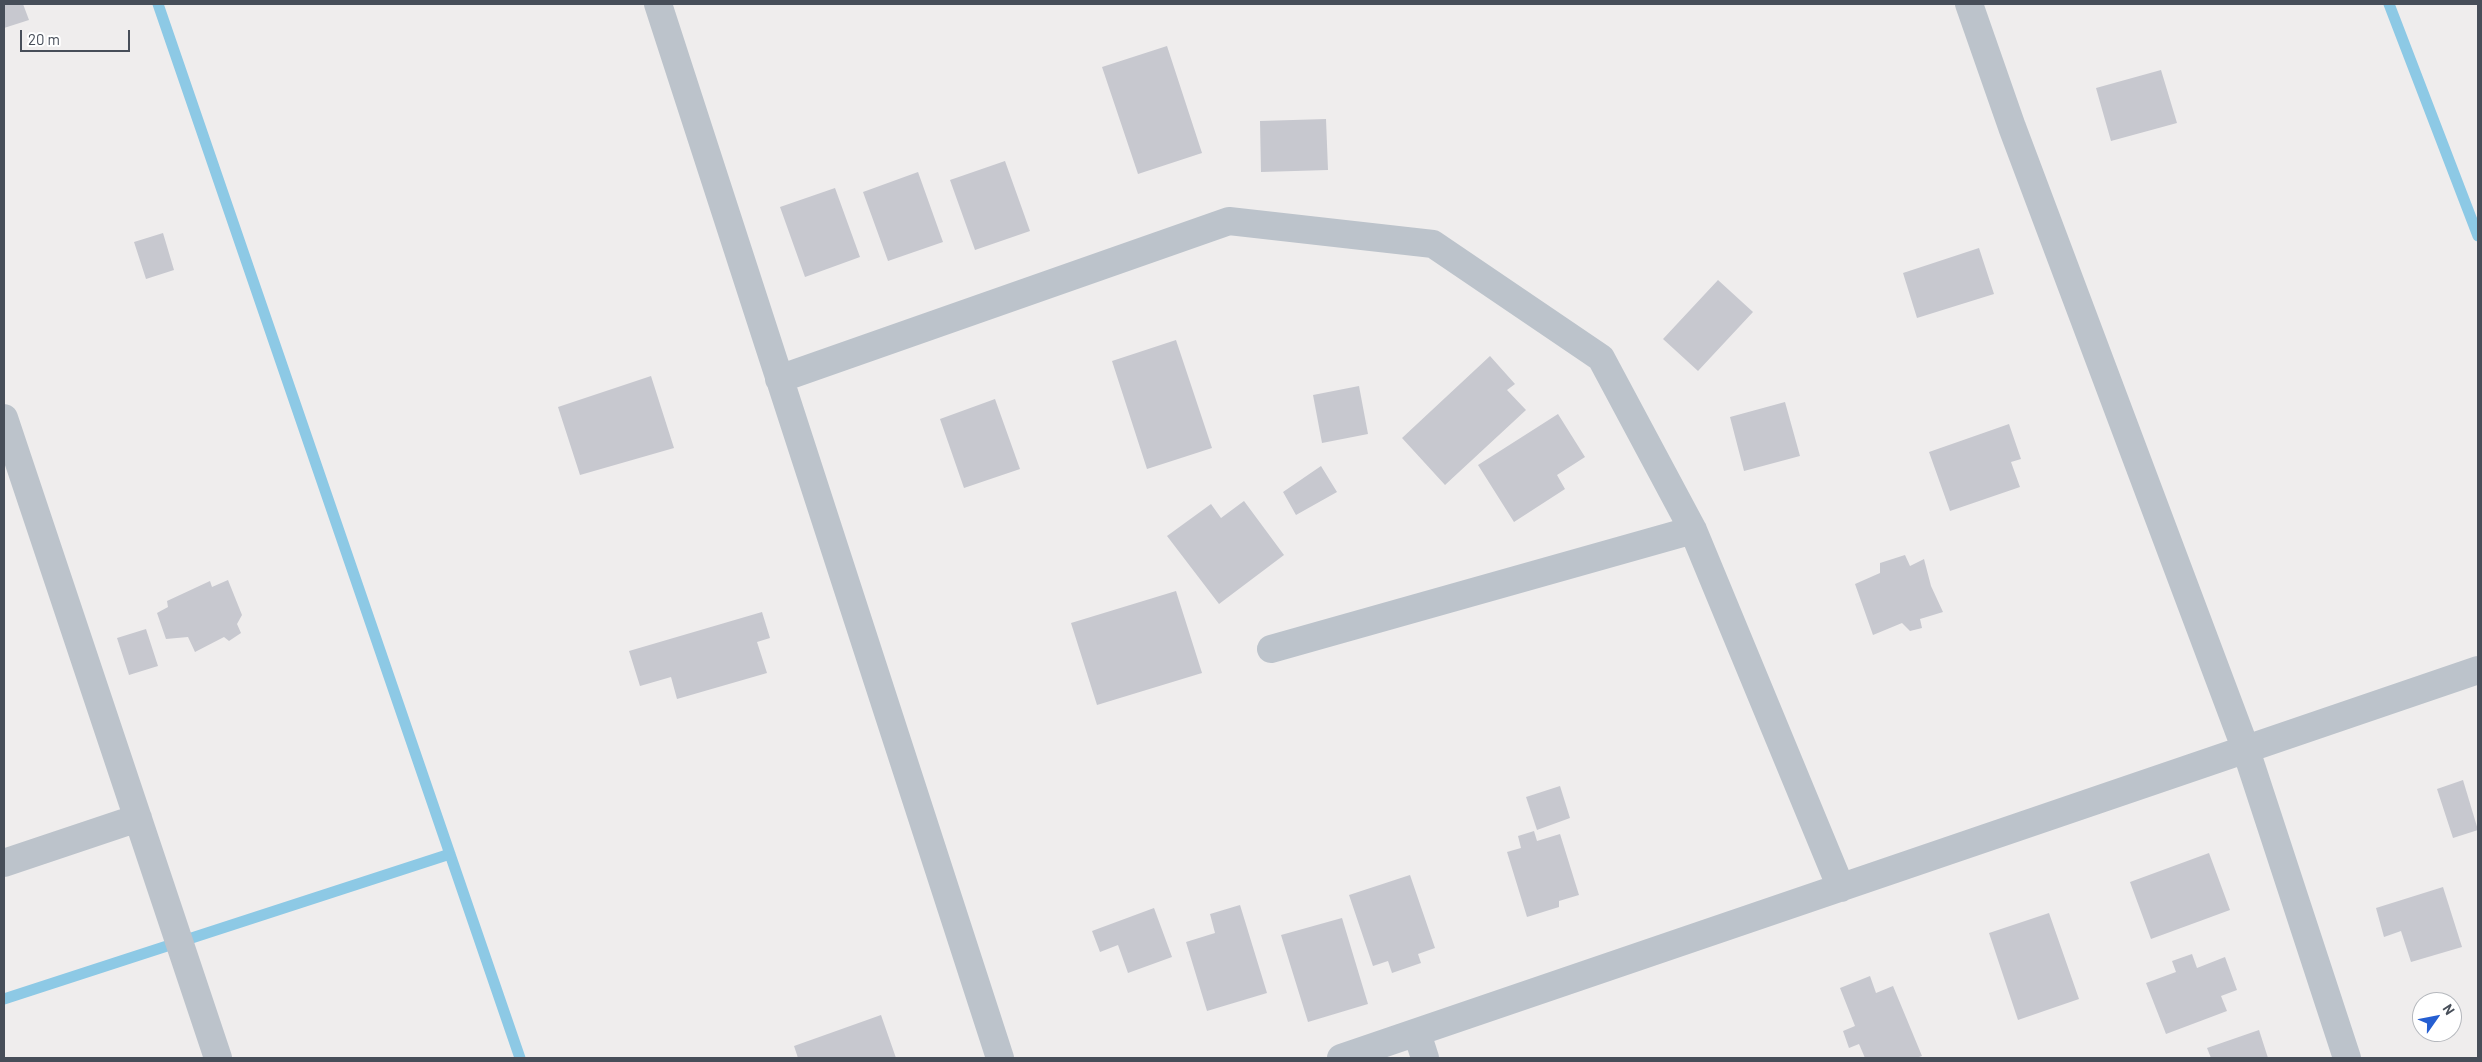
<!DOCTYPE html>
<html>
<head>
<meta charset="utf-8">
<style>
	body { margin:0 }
	#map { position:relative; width:2482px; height:1062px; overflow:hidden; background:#efeded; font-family:Barlow,sans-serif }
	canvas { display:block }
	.frame { position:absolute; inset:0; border:5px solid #474e59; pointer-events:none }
	.north { position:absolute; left:2412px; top:992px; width:50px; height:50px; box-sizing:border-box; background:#fff; border:1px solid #b5b8bd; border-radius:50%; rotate:57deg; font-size:14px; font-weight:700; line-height:20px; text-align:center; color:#474e59 }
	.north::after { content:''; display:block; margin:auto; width:18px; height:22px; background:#255ed1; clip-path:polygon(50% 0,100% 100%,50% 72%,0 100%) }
	.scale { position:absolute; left:20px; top:30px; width:110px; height:22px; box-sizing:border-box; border:2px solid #474e59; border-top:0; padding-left:6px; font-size:15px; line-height:18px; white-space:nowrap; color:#474e59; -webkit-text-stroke:4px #fff; paint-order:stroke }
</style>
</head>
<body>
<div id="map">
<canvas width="2482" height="1062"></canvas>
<div class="frame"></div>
<div class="north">N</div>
<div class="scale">20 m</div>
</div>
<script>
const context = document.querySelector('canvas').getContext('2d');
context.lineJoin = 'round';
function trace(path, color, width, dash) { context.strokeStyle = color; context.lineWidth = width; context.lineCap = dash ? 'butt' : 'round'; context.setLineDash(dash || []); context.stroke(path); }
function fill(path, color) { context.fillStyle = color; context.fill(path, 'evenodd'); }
const stream = new Path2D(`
	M158,4L520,1058
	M2389,4L2478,236
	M4,999L450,854`);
const building = new Path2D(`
	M4,4H23L29,20L4,28Z
	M1167,46L1202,153L1138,174L1102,67Z
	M2161,70L2177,123L2111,141L2096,88Z
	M1326,119L1328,170L1261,172L1260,121Z
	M1005,161L1030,231L975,250L950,180Z
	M918,172L943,242L888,261L863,192Z
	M835,188L860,257L805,277L780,207Z
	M163,233L174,270L146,279L134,242Z
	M1979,248L1994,294L1917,318L1903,273Z
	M1718,280L1753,312L1698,371L1663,339Z
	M1176,340L1212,448L1147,469L1112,361Z
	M1490,356L1515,384L1507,390L1526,410L1445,485L1402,438Z
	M651,376L674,448L580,475L558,407Z
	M1359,386L1368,434L1322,443L1313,395Z
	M995,399L1020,469L964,488L940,419Z
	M1785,402L1800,456L1744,471L1730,417Z
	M1558,414L1585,457L1557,475L1565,489L1514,522L1478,465Z
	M2009,424L2021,459L2011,462L2020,487L1950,511L1929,452Z
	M1321,466L1337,492L1296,515L1283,492Z
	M1244,501L1284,555L1219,604L1167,536L1211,504L1221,518Z
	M1905,555L1910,566L1924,559L1931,586L1943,612L1920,619L1922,628L1910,631L1902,623L1873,635L1855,584L1880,573V563Z
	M228,580L242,615L237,624L241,633L229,641L224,637L195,652L188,637L166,639L157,613L168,607L167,601L210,581L212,587Z
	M1176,591L1202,673L1097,705L1071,623Z
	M762,612L770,638L757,642L767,673L677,699L671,677L640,686L629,651Z
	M146,629L158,666L129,675L117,638Z
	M2463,780L2478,830L2453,838L2437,789Z
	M1560,786L1570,818L1537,830L1526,797Z
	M1534,831L1537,841L1560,834L1579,895L1559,901V907L1527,917L1507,852L1521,848L1518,836Z
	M2209,853L2230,910L2151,939L2130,882Z
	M1410,875L1435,948L1418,954L1421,963L1392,973L1388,961L1373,966L1349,895Z
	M2443,887L2462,947L2411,962L2401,931L2384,937L2376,908Z
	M1240,905L1267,993L1207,1011L1186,942L1215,933L1210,914Z
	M1154,908L1172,957L1128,973L1118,945L1100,952L1092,931Z
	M2049,913L2079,999L2018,1020L1989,933Z
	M1342,918L1368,1004L1308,1022L1281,935Z
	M2192,954L2197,968L2225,957L2237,990L2221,996L2227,1011L2166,1034L2146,983L2176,972L2172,961Z
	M1870,976L1876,993L1893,986L1922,1056L1916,1058H1865L1859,1044L1849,1048L1843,1031L1855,1026L1840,988Z
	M881,1015L896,1058H798L794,1046Z
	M2259,1030L2268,1058H2211L2207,1048Z`);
const minor = new Path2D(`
	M658,4L1000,1058
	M1969,4L2012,127L2246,750L2347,1058
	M779,379L1229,221L1433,244L1601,358L1693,530L1841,888
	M4,418L218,1058
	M1271,649L1693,530
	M4,863L138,818
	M1417,1033L1425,1058
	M1341,1058L2478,670`);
trace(stream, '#8dc9e5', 11);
fill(building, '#c7c8cf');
trace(minor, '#bcc3cb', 28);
</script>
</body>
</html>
